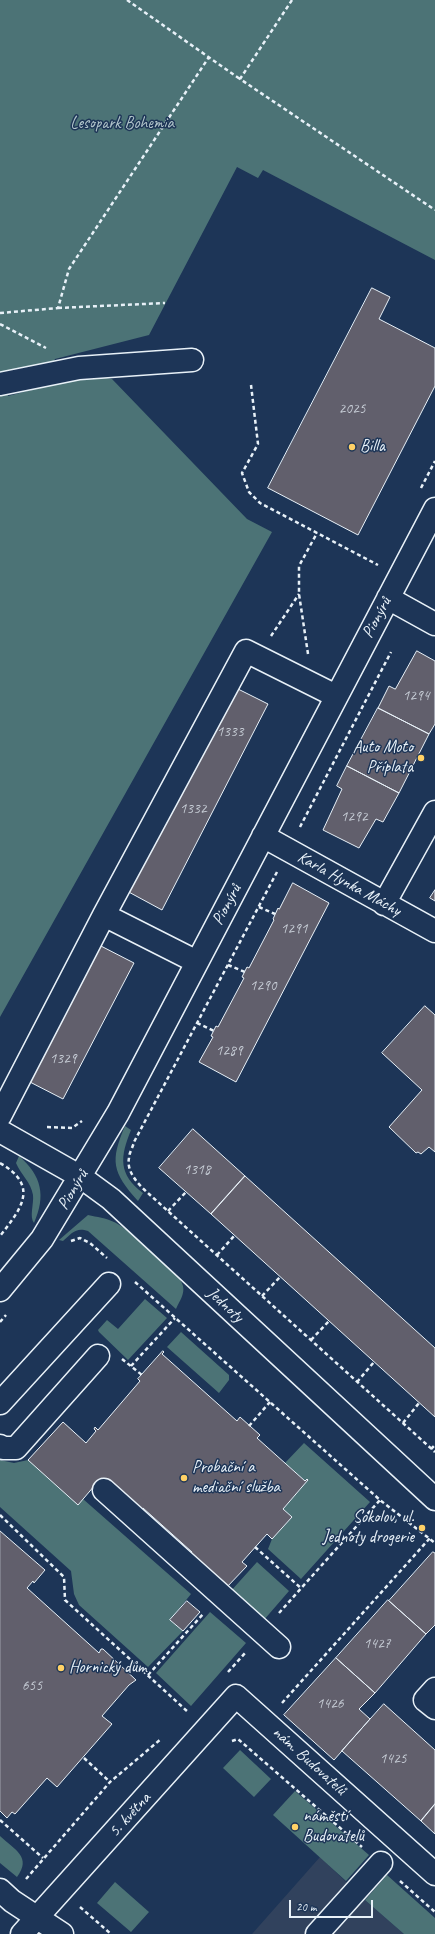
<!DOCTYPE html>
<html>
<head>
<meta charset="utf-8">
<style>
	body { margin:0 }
	#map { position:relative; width:435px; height:1934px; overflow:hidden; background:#1d3557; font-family:Caveat,sans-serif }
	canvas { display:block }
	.scale { position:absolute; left:289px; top:1900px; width:84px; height:18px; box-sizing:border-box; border:2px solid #e8f1f8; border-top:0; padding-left:5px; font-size:12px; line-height:14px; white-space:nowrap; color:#e8f1f8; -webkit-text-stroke:3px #1d3557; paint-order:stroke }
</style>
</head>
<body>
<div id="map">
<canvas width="435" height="1934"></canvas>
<div class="scale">20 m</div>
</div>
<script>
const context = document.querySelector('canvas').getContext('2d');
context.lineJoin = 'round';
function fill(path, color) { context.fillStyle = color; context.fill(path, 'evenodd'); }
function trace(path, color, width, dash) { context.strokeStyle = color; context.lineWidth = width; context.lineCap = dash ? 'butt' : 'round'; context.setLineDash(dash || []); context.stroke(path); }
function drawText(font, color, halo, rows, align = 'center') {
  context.font = font + ' Caveat,sans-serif'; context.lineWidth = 3; context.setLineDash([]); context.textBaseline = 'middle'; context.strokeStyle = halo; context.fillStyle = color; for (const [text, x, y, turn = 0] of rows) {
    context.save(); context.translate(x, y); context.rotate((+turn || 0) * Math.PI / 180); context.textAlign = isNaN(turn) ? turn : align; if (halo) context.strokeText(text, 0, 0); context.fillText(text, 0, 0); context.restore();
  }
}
const built = new Path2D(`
	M320,1857L365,1900L404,1934H252Z`);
const green = new Path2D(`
	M0,0H435V260L263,170L258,178L237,167L149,335L55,359L53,363L5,376L8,396L89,375L112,379L247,519L272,532L0,1017Z
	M125,1126L131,1130C120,1157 118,1174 143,1193L138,1201C112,1172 110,1161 125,1126Z
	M19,1156C42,1176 46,1196 34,1223C29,1217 34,1204 33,1195C31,1182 21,1175 16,1163Z
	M88,1215C97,1217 106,1218 114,1222C130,1230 180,1269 183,1286C185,1294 179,1302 176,1309L88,1231C76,1227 72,1233 63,1241L59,1240Z
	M145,1299L167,1318L128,1360L99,1332L98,1330L107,1320L118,1329Z
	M181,1332L229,1375V1380L219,1393L167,1347Z
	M304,1443L370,1502L301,1579L268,1549L272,1539L292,1517L283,1509L308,1480L306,1479L305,1481L285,1463Z
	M0,1460L14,1463L28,1460L83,1499L191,1594L170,1620L183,1631L148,1667L79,1605L74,1594L71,1571L0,1507Z
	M257,1562L289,1591L263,1621L230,1592Z
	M210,1612L246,1643L191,1706L156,1673Z
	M240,1750L271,1779L254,1797L223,1768Z
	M295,1791L369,1855L346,1881L273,1815Z
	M0,1836C15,1850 32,1857 17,1877L0,1863Z
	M387,1875L435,1918V1934H404L365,1900Z
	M115,1882L149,1912L131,1932L97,1903Z`);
const building = new Path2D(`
	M372,288L390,297L379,319L435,348V386L358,535L268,488Z
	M417,651L435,661V724L429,734L378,708L389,686L395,689Z
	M232,686L268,704L162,910L125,890Z
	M378,708L429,734L399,793L347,766Z
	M347,766L399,793L383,822L376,819L359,848L323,830L342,789L337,786Z
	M293,883L329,903L236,1082L199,1062L213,1037L211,1036L216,1026L218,1027L244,978L242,977L247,967L249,968L274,920L273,919L278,908L279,909Z
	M435,890V901L430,898Z
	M97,944L134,963L63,1099L26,1080Z
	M425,1006L435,1015V1152L429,1147L421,1154L418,1152L416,1153L389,1127L422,1090L382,1053Z
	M193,1129L245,1176L211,1214L159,1168Z
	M245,1176L435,1348V1417L211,1214Z
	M163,1351L164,1352L162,1354L237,1421L240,1417L260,1435L257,1438L305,1481L307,1479L308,1480L283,1509L292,1517L272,1539L267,1534L242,1562L247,1566L226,1588L189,1556L192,1552L143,1508L139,1512L101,1478L78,1505L28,1460L63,1422L86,1443L96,1431L94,1429L95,1427L98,1430L140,1381L138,1379Z
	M0,1531L45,1570L34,1583L33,1581L27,1588L99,1653L101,1649H103L136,1680L129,1685L102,1716L112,1724L57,1787L47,1778L15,1814L12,1812L7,1818L0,1811Z
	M433,1552L435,1553V1625L426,1634L389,1601Z
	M388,1600L426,1634L375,1693L336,1658Z
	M187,1601L200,1612L183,1631L170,1620Z
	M336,1658L375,1693L359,1709L370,1719L334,1760L284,1715Z
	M384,1704L435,1750V1804L421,1821L342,1751Z
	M435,1804V1834L421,1821Z`);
const path = new Path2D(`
	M127,0L240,79
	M292,0L240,79L435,210
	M58,308L165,303
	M0,313L58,308L69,269L209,57
	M0,324L46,348
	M251,385L258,444L242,473L249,492L260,503L378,565
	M421,488L435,461
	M271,636L299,594
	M308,654L299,594V566L317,533
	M300,827L391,652
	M277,872L134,1142C133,1147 129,1153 129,1158C126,1172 139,1185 149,1194L435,1452
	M259,907L275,914
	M228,965L245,972
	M197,1023L214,1031
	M47,1127L72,1128L82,1121
	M0,1163C40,1186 21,1209 0,1236
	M168,1211L186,1192
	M71,1241L80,1238L90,1243L107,1258
	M217,1255L234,1236
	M135,1282L380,1500L435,1543
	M262,1296L280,1277
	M0,1322L6,1315
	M311,1340L329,1321
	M122,1359L142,1375
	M131,1366L175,1318
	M357,1382L374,1362
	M403,1423L419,1403
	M249,1426L270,1402
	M431,1449L435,1445
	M0,1515L64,1577L65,1600L188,1712
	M255,1547L302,1589
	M279,1613L380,1500
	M228,1672L246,1652
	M148,1675L204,1613
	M282,1703L430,1538
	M232,1741L238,1739L362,1847
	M84,1758L110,1782
	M0,1820L43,1858
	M26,1879L110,1782L161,1739
	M400,1881L435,1912
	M80,1907L111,1934`);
const minor = new Path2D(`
	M0,384L79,368L192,360
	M388,598L435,624
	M263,836L435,931
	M384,904L435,812
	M104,915L197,962
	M0,1116L104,915L246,651L336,696
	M0,1131L81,1177L111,1199L435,1499
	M0,1290L42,1239L118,1113L435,509
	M0,1403L109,1284
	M0,1446L3,1448H16L98,1356
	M104,1490L279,1647
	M435,1689L425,1700L435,1708
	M0,1890L12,1901L62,1934
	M22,1934L236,1696L435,1874
	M317,1934L381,1863`);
const markers = [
	[352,447,4,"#ffd166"],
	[421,758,4,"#ffd166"],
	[184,1478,4,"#ffd166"],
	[422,1528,4,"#ffd166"],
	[61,1668,4,"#ffd166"],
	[295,1827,4,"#ffd166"]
];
const numberNames = [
	["2025",352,409],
	["1294",416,696],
	["1333",230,732],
	["1332",193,809],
	["1292",354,817],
	["1291",294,929],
	["1290",263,986],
	["1289",229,1051],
	["1329",63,1059],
	["1318",197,1170],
	["1427",377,1644],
	["655",32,1686],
	["1426",330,1704],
	["1425",393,1759]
];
const parkNames = [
	["Lesopark Bohemia",122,124]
];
const poiNames = [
	["Billa",360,447],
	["Auto Moto",413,748,"right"],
	["Příplata",413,768,"right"],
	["Probační a",192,1468],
	["mediační služba",192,1488],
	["Sokolov, ul.",414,1518,"right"],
	["Jednoty drogerie",414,1538,"right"],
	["Hornický dům",69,1668],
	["náměstí",303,1817],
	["Budovatelů",303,1837]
];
const streetNames = [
	["Pionýrů",377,618,-62],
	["Karla Hynka Máchy",349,884,29],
	["Pionýrů",227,905,-62],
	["Pionýrů",73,1190,-59],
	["Jednoty",225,1305,43],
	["nám. Budovatelů",309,1761,42],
	["5. května",130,1815,-48]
];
fill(built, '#31425d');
fill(green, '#4c7376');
fill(building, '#615f6c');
trace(building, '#e8f1f8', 1);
trace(minor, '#e8f1f8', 25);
trace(path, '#e8f1f8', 2.5, [4, 3]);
trace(minor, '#1d3557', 22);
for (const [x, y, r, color] of markers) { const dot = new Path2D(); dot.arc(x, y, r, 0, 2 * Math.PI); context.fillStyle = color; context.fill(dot); trace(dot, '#1d3557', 1.5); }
drawText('15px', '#c6ccd5', null, numberNames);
drawText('17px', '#b1c5ca', '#1d3557', parkNames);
drawText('17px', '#e8f1f8', '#1d3557', poiNames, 'left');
drawText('17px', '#e8f1f8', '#1d3557', streetNames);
</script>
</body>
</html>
